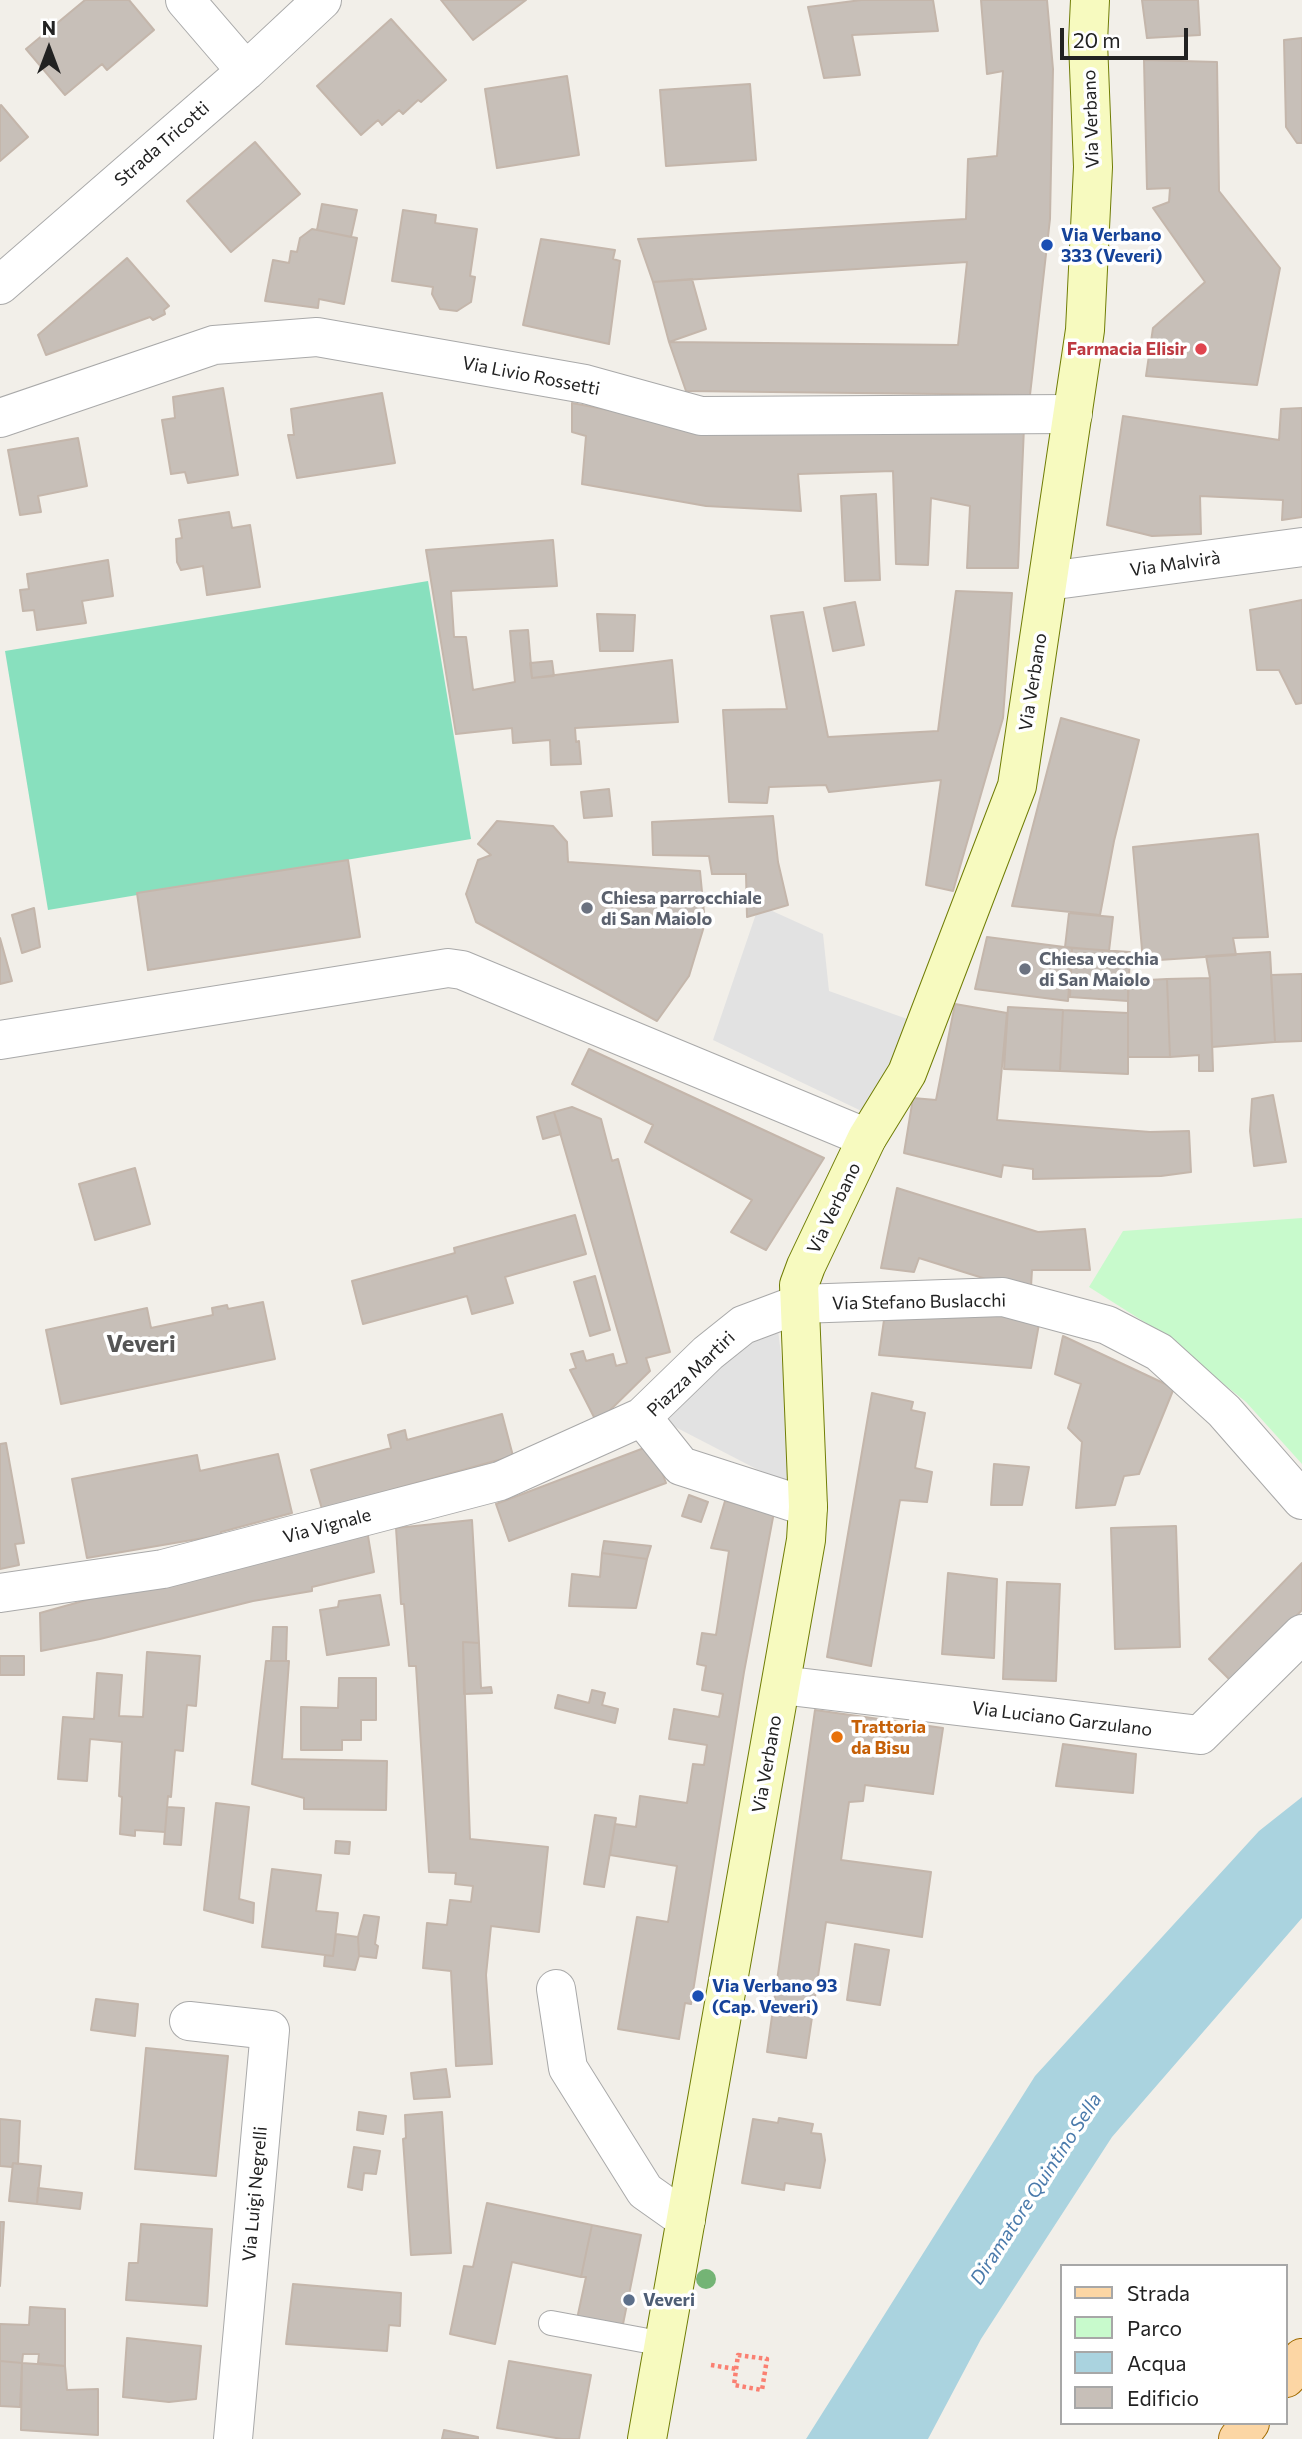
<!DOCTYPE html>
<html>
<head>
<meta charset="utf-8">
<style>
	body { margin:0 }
	#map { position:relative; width:1302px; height:2439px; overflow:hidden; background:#f2efe9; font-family:Commissioner,sans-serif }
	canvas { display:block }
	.legend { position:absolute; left:1060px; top:2264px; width:228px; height:161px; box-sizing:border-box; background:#fff; border:2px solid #a7a7a7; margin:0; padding:9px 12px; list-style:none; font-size:21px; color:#222 }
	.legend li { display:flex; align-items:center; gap:14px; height:35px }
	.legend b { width:35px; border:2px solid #a7a7a7 }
	.north { position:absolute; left:14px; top:14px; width:70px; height:70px; -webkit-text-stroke:5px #fff; paint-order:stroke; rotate:0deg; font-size:19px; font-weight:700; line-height:28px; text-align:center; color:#222 }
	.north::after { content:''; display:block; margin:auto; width:24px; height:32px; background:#222; clip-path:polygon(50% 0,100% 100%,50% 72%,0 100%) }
	.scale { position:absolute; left:1060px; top:28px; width:128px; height:32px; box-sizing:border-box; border:4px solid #222; border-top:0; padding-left:9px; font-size:21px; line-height:24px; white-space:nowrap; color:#222; -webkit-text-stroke:5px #fff; paint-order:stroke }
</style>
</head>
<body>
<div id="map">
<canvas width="1302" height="2439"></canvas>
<ul class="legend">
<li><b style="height:9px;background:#fcd6a4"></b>Strada</li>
<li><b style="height:19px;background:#c8facc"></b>Parco</li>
<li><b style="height:19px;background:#aad3df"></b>Acqua</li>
<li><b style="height:19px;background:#c7bfb8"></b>Edificio</li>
</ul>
<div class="north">N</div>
<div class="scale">20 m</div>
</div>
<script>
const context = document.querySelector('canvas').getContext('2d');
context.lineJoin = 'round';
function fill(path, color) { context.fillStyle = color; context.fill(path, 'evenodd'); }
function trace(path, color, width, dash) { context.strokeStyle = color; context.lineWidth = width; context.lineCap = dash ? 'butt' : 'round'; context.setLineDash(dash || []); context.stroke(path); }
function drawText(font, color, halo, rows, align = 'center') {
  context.font = font + ' Commissioner,sans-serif'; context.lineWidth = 7; context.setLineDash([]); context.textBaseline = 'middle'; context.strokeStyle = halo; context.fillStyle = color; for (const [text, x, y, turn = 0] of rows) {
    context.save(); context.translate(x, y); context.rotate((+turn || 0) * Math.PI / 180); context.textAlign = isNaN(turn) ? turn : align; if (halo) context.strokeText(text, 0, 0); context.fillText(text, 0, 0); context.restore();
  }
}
const park = new Path2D(`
	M1302,1218V1464L1246,1402L1157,1330L1089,1287L1123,1231Z`);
const pitch = new Path2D(`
	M428,581L471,839L48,910L5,651Z`);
const parking = new Path2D(`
	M759,905L823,934L829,991L910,1020L874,1117L713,1040Z
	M777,1321L797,1490L654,1416Z`);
const water = new Path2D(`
	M1302,1797V1918L1112,2137L981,2339L928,2439H806L1035,2076L1259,1831Z`);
const building = new Path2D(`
	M85,0H129L154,30L107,70L102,64L65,95L26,49Z
	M441,0H526L473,40Z
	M861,0H933L938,31L852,35L860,75L824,78L808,7Z
	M981,0H1047L1053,69L1050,219L1030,395L686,391L669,342L958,345L967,262L653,282L638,239L966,219L968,159L997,156L1003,71L987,74Z
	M1142,0H1198L1200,35L1147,38Z
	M391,19L446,80L421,102L418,100L403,114L399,110L382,125L378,120L361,135L317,86Z
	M1302,38V143H1297L1286,127L1284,40Z
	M1144,60L1217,62L1219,191L1280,268L1257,385L1146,376L1153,328L1205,282L1153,208L1169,202L1170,188L1147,189Z
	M567,76L579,155L497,168L485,89Z
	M750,84L756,160L666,166L660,90Z
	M1,105L28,137L0,161V106Z
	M255,142L300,194L231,252L187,201Z
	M322,204L357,210L351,237L317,230Z
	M403,210L436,215L435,223L477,229L470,276L475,277L471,302L457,311L440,309L432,294L433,287L392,281Z
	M312,229L357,238L344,304L319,299L318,308L265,301L273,260L289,263L291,251L297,252L300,238Z
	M541,239L615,250L613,259L620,261L609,344L523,325Z
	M127,258L169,306L164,310L165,314L153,320L150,317L46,355L38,335Z
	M692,279L706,329L669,342L653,282Z
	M223,388L238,475L188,483L185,472L171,474L162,420L175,418L173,397Z
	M382,393L395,463L297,478L288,435H294L291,409Z
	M572,403L703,428L1024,427L1018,568H967L970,506L931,498L928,565L896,564L893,471L798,474L801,511L706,506L582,484L586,436L572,432Z
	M1302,408V517L1282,520L1283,500L1200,496L1201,534L1152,536L1107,525L1123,416L1279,440L1281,409Z
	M78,438L87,486L38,496L41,512L20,515L8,450Z
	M876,494L880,580L845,581L841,496Z
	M229,512L232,528L250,525L260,587L207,595L203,566L181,570L177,562L176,539L182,538L179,520Z
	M553,540L557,586L451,591L454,637H466L473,690L515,682L510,631L528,630L532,678L672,660L678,722L575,728L576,742L579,741L581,764L551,765L550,740L513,743L512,728L456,734L426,550Z
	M108,560L113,596L82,601L86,623L37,630L34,610L23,611L20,590L29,589L27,574Z
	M956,591L1012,593L1003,718L953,891L926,885L941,780L829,792L826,785L769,787L767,803L729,802L723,710L787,709L771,616L803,612L828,737L938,731Z
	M1302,600V703L1296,704L1279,670H1257L1250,610Z
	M855,602L864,645L833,651L824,608Z
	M597,614L635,615L633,651H600Z
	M552,661L554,676L532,678L530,663Z
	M1061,718L1139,740L1114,841L1100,915L1012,906Z
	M609,789L612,816L584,818L581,792Z
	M773,816L778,862L788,905L747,917L746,874H712L709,856L653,855L652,822Z
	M497,821L553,826L567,842L568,862L700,871L705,923L689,976L657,1021L476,922L466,894L478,860L491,855L478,844Z
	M1258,834L1268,937L1233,938L1236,955L1143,961L1133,847Z
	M348,860L360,937L148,970L137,893Z
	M34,908L40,947L22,953L12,915Z
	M1069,913L1113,917L1109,951L1065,947Z
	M987,937L1072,948L1068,1001L975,989Z
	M0,938L12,981L0,984Z
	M1072,948L1130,952L1128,1001L1070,997Z
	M1270,952L1275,1042L1212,1047L1210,978L1206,956Z
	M1302,974V1041L1275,1042L1271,975Z
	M1210,978L1213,1071H1199V1055L1170,1057L1167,979Z
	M1167,979L1170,1057H1128V981Z
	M955,1004L1007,1013L997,1120L1150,1132L1189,1131L1191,1172L1161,1176L1033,1179V1169L1003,1165L1001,1177L904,1153L913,1098L936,1100Z
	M1008,1007L1063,1010L1060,1071L1004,1069Z
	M1063,1010L1128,1013V1074L1060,1071Z
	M589,1049L824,1158L766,1250L731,1232L752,1200L645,1142L653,1125L572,1084Z
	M1273,1095L1286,1162L1254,1166L1250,1131L1252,1099Z
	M572,1107L601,1119L612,1161L618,1159L670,1352L646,1358L650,1371L597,1423L570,1370L576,1368L571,1354L583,1351L586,1361L613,1354L616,1366L627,1363L554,1112Z
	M554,1112L561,1134L543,1139L537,1117Z
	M135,1168L150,1224L95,1240L79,1184Z
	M897,1188L1038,1232L1085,1229L1090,1270H1032L1031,1287L986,1279L919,1258L914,1272L881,1268Z
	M575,1215L586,1254L505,1277L513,1303L472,1314L467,1296L363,1324L352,1281L455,1253L454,1248Z
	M595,1276L610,1330L590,1336L574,1282Z
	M263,1302L275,1359L61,1404L46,1330L147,1308L151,1328L213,1315L212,1308L227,1305L228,1309Z
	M1006,1312L1039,1324L1031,1368L879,1355L885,1313Z
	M1063,1336L1174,1388L1139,1474L1124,1476L1115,1505L1076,1508L1082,1442L1068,1428L1081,1384L1055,1374Z
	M872,1393L913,1402L911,1410L925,1413L915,1468L932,1472L927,1502L900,1500L871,1666L827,1657Z
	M502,1414L513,1456L322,1509L311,1470L391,1448L388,1435L405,1430L407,1440Z
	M6,1443L24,1543L15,1544L19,1565L0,1569V1444Z
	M652,1445L666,1483L509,1541L496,1504Z
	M278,1454L292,1513L221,1532V1535L87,1558L72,1479L197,1455L200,1471Z
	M994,1464L1029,1467L1022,1505H991Z
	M689,1495L708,1502L701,1522L682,1516Z
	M725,1501L774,1512L744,1672L691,2004L685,2003L679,2039L618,2029L637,1917L668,1922L677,1866L610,1855L615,1824L636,1827L640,1796L687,1803L693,1764L704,1765L707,1745L669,1739L674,1709L719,1717L723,1694L702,1690L706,1666L697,1664L702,1633L716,1635L729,1551L711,1548Z
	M472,1520L479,1643L463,1642L470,1839L548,1847L539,1932L491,1926L486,1975L492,2064L456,2066L451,1971L423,1968L427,1923L447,1925L450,1900L471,1902L473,1886L455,1884L456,1873L429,1872L416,1666H409L404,1604H401L396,1528Z
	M1176,1526L1180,1647L1115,1649L1111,1528Z
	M367,1530L374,1572L312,1587V1591L253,1601L100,1639L41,1651L40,1613L176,1575Z
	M604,1541L651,1546L647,1559L602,1553Z
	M602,1553L647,1559L636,1608L569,1606L572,1574L600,1577Z
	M1302,1563V1610L1232,1682L1209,1659Z
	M948,1573L997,1579L994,1658L942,1654Z
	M1007,1582L1060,1584L1056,1681L1003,1679Z
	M380,1595L389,1645L327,1655L320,1610L338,1607L339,1601Z
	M273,1627H287L286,1661H271Z
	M463,1642L479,1643L481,1688L491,1687L492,1693L464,1694Z
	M147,1652L200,1656L196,1706L187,1705L183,1751L175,1750L171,1797L168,1796L165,1832L135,1830V1836L120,1834L122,1797L119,1796L122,1742L90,1739L87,1781L58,1779L63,1717L94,1719L97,1673L122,1675L119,1716L143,1717Z
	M0,1656H24V1675H0Z
	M266,1661H289L282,1759L387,1761L386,1810L304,1809V1798L252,1784Z
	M339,1678H376V1720H361V1740H342V1750H301V1707L338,1708Z
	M592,1690L605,1693L602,1705L618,1709L615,1723L555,1708L558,1695L589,1703Z
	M815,1710L943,1728L933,1794L865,1785L863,1801L849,1802L841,1860L931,1872L922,1937L826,1922L806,2058L767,2052Z
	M1063,1744L1136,1754L1133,1793L1056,1786Z
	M216,1803L249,1807L239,1899L254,1903L253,1923L204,1910Z
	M167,1807L184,1808L181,1845L164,1844Z
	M595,1815L616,1818L604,1887L584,1884Z
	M336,1841L350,1842L349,1854L335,1853Z
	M272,1869L321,1875L316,1911L338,1913L333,1956L262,1947Z
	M364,1915L379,1917L375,1944L378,1946L376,1958L359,1956L358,1937Z
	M336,1934L358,1937L359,1956L355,1970L324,1966L325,1955L333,1956Z
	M855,1944L889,1950L880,2005L847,2000Z
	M96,1999L138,2004L135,2036L91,2030Z
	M146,2048L228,2056L216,2176L135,2169Z
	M446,2069L450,2097L414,2099L411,2073Z
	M359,2112L386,2116L383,2134L357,2130Z
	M442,2112L451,2253L411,2255L403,2139L406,2138L405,2115Z
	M779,2118L813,2124L811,2133L821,2134L825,2160L820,2188L785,2183L784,2190L742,2183L753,2119L778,2123Z
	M0,2119L20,2121L18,2164L13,2163L12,2167L0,2166Z
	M354,2147L380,2151L376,2174L364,2173L362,2190L348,2187Z
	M13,2163L41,2166L37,2204L9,2201Z
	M38,2188L82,2193L80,2209L37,2204Z
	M487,2203L592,2225L581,2277L512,2262L495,2344L450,2334L464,2266L473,2267Z
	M0,2222H4L0,2286Z
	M141,2224L212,2229L207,2306L126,2300L129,2263H138Z
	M592,2225L641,2235L622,2329L577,2319L586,2277H581Z
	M293,2284L401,2293L400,2326L389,2325L387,2351L286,2344Z
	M30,2307L65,2309V2366L38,2363L39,2354H23L22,2363L0,2361V2324L29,2325Z
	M127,2338L201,2346L196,2399L169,2402L123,2397Z
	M0,2361L22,2363L20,2407L0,2406Z
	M509,2361L591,2375L579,2439H562L497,2428Z
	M22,2363L65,2366L67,2390L98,2389V2435L21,2430Z
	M444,2430L478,2437V2439H442Z`);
const path = new Path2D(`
	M738,2355L767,2359L762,2390L734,2385Z
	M711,2365L736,2369`);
const lane = new Path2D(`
	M551,2323L664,2344`);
const street = new Path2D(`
	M185,0L246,71
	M0,285L246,71L322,0
	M0,418L214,345L317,337L585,384L701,416L1073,414
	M1048,581L1302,547
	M0,1040L448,968L462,970L867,1138
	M642,1417L681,1466L808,1507
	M0,1593L163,1569L500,1481L642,1417L708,1353L743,1325L799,1304L1003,1297L1107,1325L1159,1352L1224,1411L1302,1500
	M781,1685L1200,1735L1302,1634
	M556,1989L568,2068L645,2191L686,2220
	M189,2021L270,2030L233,2439`);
const secondary = new Path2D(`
	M647,2439L806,1540L808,1507L799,1285L806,1266L867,1138L907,1073L1017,786L1085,330L1093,167L1088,42L1090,0`);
const primary = new Path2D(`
	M1286,2378L1302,2358
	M1238,2439L1250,2423`);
const trees = [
	[706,2279]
];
const markers = [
	[1047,245,7,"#1a4fb4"],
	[1201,349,7,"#e0444e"],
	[587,908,7,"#6b7280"],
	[1025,969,7,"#6b7280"],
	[837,1737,7,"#e8710a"],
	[698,1996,7,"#1a4fb4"],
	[629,2300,7,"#5c6f8a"]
];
const streetNames = [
	["Via Verbano",1091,119,-92],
	["Strada Tricotti",162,144,-41],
	["Via Livio Rossetti",531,376,11],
	["Via Malvirà",1175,564,-8],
	["Via Verbano",1033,682,-81],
	["Via Verbano",834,1208,-64],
	["Via Stefano Buslacchi",919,1302,-1],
	["Piazza Martiri",691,1374,-44],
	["Via Vignale",327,1526,-15],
	["Via Luciano Garzulano",1062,1719,7],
	["Via Verbano",767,1764,-80],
	["Via Luigi Negrelli",255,2194,-85]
];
const transitNames = [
	["Via Verbano",1061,235],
	["333 (Veveri)",1061,256],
	["Via Verbano 93",712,1986],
	["(Cap. Veveri)",712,2007]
];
const healthNames = [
	["Farmacia Elisir",1187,349]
];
const worshipNames = [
	["Chiesa parrocchiale",601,898],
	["di San Maiolo",601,919],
	["Chiesa vecchia",1039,959],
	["di San Maiolo",1039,980]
];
const foodNames = [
	["Trattoria",851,1727],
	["da Bisu",851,1748]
];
const serviceNames = [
	["Veveri",643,2300]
];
const waterNames = [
	["Diramatore Quintino Sella",1036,2189,-57]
];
const districtNames = [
	["Veveri",141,1344]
];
fill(park, '#c8facc');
fill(pitch, '#88e0be');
fill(parking, '#e2e2e2');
fill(water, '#aad3df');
fill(building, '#c7bfb8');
trace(building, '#c4b6ab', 2);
trace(lane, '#a9a9a9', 26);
trace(street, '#a9a9a9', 40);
trace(secondary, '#707d05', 40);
trace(primary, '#a06b00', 40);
trace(path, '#fa8072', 4.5, [3.5, 3.5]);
trace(lane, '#fff', 24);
trace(street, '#fff', 38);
trace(secondary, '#f7fabf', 38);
trace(primary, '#fcd6a4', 38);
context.fillStyle = '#74b475';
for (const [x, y] of trees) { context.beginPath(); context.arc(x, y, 10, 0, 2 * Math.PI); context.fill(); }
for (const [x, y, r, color] of markers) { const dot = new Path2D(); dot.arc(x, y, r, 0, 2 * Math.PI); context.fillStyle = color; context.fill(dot); trace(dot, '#fff', 2.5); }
drawText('18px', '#222', '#fff', streetNames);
drawText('bold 18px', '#164399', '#fff', transitNames, 'left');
drawText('bold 18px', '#be3a42', '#fff', healthNames, 'right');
drawText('bold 18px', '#5b616d', '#fff', worshipNames, 'left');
drawText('bold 18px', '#c56008', '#fff', foodNames, 'left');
drawText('bold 18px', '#4e5e75', '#fff', serviceNames, 'left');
drawText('italic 19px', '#4a7aab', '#fff', waterNames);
drawText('bold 24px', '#555', '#fff', districtNames);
</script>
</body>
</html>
